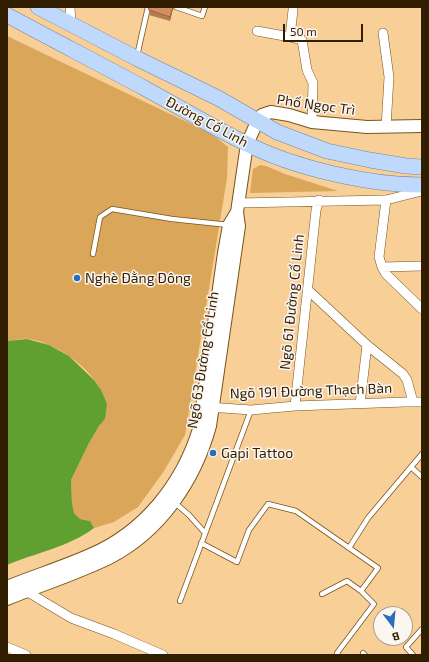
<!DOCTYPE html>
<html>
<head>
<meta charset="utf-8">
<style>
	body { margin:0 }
	#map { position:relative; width:429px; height:662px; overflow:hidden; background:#f8cf97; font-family:"Exo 2",sans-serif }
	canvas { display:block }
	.frame { position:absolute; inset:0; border:8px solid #311d00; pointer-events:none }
	.north { position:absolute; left:373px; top:606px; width:40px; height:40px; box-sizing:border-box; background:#fcf6f0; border:1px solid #ab9f90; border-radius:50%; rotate:164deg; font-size:11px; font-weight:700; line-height:16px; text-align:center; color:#311d00 }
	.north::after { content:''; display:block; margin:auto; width:14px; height:18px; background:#276cbd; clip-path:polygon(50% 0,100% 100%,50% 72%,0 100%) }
	.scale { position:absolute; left:283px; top:24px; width:80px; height:18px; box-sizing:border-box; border:2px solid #311d00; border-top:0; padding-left:5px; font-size:12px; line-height:14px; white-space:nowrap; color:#311d00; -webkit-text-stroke:3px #fcf6f0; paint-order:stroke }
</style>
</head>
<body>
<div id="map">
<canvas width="429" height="662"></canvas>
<div class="frame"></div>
<div class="north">B</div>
<div class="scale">50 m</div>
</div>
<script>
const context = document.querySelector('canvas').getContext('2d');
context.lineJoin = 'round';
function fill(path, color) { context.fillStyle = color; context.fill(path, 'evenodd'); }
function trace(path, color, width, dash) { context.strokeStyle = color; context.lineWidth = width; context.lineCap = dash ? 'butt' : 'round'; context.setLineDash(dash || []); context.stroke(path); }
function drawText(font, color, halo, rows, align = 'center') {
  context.font = font + ' "Exo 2",sans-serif'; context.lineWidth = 3; context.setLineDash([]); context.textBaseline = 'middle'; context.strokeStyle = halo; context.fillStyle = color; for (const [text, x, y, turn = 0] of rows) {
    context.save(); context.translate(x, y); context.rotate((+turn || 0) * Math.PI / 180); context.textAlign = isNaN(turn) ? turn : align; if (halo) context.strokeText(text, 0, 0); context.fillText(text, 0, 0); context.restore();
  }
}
const green = new Path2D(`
	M7,36L212,134L228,147L227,178L185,435L164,471L138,507L114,522L94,528L90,521L80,519L74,513L72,503L71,480L89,443L99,426L105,419C104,410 104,397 100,389C88,365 55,343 29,339C22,338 14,341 7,341Z
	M260,165L266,166L285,174L338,191L250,193L253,169Z`);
const water = new Path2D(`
	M27,339L49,345L69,356L94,380L101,390L107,404L105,419L99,426L89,443L71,480L72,503L74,513L80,519L90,521L94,528C69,547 35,553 7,565V341Z`);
const service = new Path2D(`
	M176,7L202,16L205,7
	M137,56L148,7
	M93,254L100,217L112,209L172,219L229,225
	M411,467L422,477
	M174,502L189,515L205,533
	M201,543L237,562L249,530L268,504L296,511L378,568L361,591L374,604L337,653L338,655
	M349,548L368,518L422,454
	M322,594L347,581L361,591
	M180,601L251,410
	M363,653L365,655
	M413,655L406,647L422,629`);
const minor = new Path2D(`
	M70,7L71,24
	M293,10L290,37L302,40L307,70L313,83L312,122
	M257,31L290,37
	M383,33L389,77L386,127
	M386,200L379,257L382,267L386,274L422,309
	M238,203L386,200L422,191
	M382,267L422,266
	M308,290L367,345L403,374L407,380L413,402
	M360,404L367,345
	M295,406L316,210L319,200
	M208,407L251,410L295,406L405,402H422
	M24,589L26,591L71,618L114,634L163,655
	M7,647L26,655`);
const tertiary = new Path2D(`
	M7,587C34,576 63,567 90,555C144,532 182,484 199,429L224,253L229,225L237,212
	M7,599C41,585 76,574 109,558C160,532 195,481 210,426L239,226L237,212L247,144L258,120L262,115L271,112L289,115L312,122L367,127L422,126`);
const primary = new Path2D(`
	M38,7L136,58L218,98L277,132L327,151L370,160L406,166L422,167
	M7,15C53,40 100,64 146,89C179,107 212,127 247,144C295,168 368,185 422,185`);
const wall = new Path2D(`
	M173,7L170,21L149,15V10Z`);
const shadedWall = new Path2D(`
	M173,7V8L170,21V17Z`);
const building = new Path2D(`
	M149,7H173L170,17L149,10Z`);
const markers = [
	[77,278,4,"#276cbd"],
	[213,453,4,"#276cbd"]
];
const streetNames = [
	["Phố Ngọc Trì",316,105,8],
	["Đường Cổ Linh",207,122,28],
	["Ngõ 61 Đường Cổ Linh",292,302,-84],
	["Ngõ 63 Đường Cổ Linh",203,360,-81],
	["Ngõ 191 Đường Thạch Bàn",311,391,-2]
];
const poiNames = [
	["Nghè Đằng Đông",85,278],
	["Gapi Tattoo",221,453]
];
fill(green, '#daa65a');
fill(water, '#5fa031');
trace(service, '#77541c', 6);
trace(minor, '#77541c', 10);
trace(tertiary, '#77541c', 14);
trace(primary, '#7186a1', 16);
trace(service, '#fff', 4.5);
trace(minor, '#fff', 9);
trace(tertiary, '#fff', 12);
trace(primary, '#bed9fb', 15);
fill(wall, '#b77b52');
fill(shadedWall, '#956442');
fill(building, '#d58f5f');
trace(building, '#956442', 1);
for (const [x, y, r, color] of markers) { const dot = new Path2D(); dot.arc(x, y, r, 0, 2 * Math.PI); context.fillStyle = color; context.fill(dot); trace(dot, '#fcf6f0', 1.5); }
drawText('14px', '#311d00', '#fcf6f0', streetNames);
drawText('14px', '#311d00', '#fcf6f0', poiNames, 'left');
</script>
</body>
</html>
